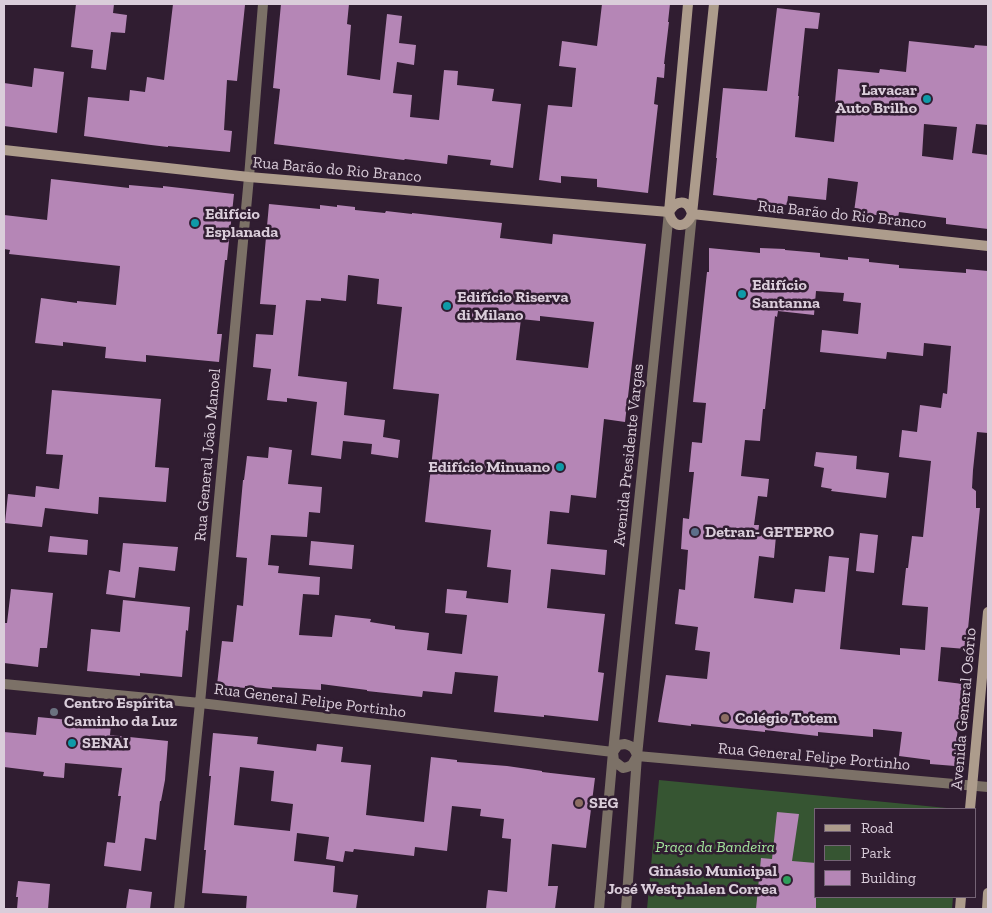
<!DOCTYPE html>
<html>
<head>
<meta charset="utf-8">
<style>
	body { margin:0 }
	#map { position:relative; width:992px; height:913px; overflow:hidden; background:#301d31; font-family:"Zilla Slab",serif }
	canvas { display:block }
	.frame { position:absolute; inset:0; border:5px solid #dacdda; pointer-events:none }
	.legend { position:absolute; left:814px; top:808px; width:162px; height:90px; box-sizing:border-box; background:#301d31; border:1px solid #746375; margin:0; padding:6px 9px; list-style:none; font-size:15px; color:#dacdda }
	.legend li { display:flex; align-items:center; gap:10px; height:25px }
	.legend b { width:25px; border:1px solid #746375 }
</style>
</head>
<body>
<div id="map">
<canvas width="992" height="913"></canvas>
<div class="frame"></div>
<ul class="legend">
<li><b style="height:6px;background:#ad9c8c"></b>Road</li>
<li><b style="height:14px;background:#365532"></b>Park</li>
<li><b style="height:14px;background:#b586b6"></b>Building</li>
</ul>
</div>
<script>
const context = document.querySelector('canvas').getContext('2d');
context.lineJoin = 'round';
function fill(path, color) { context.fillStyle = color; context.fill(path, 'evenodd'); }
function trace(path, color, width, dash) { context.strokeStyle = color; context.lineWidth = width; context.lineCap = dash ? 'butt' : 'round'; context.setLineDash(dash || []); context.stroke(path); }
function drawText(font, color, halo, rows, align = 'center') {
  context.font = font + ' "Zilla Slab",serif'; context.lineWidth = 5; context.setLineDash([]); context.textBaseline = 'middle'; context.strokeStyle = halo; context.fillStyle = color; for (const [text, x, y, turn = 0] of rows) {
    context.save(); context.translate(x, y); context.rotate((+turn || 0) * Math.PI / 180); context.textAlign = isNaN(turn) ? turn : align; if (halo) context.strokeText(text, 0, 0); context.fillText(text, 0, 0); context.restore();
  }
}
const green = new Path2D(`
	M659,780L957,809H816V897H953L952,909H647Z`);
const building = new Path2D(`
	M76,4H114L113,13L127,15L125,33L111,32L106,70L91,68L93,50L71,47Z
	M173,4H230L245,5L237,81L227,80L224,130L232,131L230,152L168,146V147L151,145L84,136L88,97L129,101L130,90L145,92L147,77L164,80Z
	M281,4H349L347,24L351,25L347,75L380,80L387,14L402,16L399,43L416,45L414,65L397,62L393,93L412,95L410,117L439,120L444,70L458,71L457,85L494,89L492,101L521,104L513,168L490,165L491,160L448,155L447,164L405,159L404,160L274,144L280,89L273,88Z
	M602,4H670L668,22H669L664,64H665L664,78L657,77L654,104L658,105L648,193L597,187V179L561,176V183L539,180L548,105L572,107L576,68L559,66L562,41L597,46Z
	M777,8L820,13L818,29L805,28L798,96H799L795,137L834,142L838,102H835L838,69L879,73L880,69L906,72L909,41L974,48L975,45L988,46V125L976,124L972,153L988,155V229L946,224V218L899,212L898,218L854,212L858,182L828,178L826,200L788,196L787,205L762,202V201L713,195L717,158H716L723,88L767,91ZM924,124L957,127L953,160L922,156Z
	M34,68L64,72L57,133L4,126V83L32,87Z
	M51,179L129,188V185L163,188V186L234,194L227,260H225L217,334H222L219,362L146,355V362L105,358L106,347L63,342V346L35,343L41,298L77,303V301L116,305L120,266L9,254L10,250L4,249V215L47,220Z
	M269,204L320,209V205L337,207V205L355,207V210L385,213L386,211L412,214V213L502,223L500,238L552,244L553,234L646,244L625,422L604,419L596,498L571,495L569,513L550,511L547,544L607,550L605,575L551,569L547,608L605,614L598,672L604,673L598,721L544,715V717L494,712L498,676L455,672L452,694L423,691L422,697L367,691V690L321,684V690L272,687V689L245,686V688L217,685L222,641L233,642L237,605L243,606L247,558L236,557L243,480H244L247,456L268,458L269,447L292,450L288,484L322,487L320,513L309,512L307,537L271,535L268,565L279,566L278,573L320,577L319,595L303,594L299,635L332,637L335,615L371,619L370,622L395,626V629L429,633L427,650L462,654L467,615L445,613L447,589L467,591L466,598L508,603L511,570L487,567L491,530L425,522L439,394L393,389L402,307L377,304L379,279L348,275L346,301L321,298V301L306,300L298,376L347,382L344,415L385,420L383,437L400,440L398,458L371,454L372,444L343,441L341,459L311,455L317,402L287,398V402L267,400L271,369L253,367L256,334L273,335L276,305L260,304ZM540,316L594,322L588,368L516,360L521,319L540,321Z
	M709,248L760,253V248L785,249V250L820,253V257L848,260V257L869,259V262L899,265V268L966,273V269L988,271V433L977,432L973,470L972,488L976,491V508H980L966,649L941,647L938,681L963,684L957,736H958L955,766L930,764V760L899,756L902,732L873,729V737L818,732V736L765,730V732L691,724V726L658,722L666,675L707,679L710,652L695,650L698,627L675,624L679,589L685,590L688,550L681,549L683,518L689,519L694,472H689L692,442L702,443L706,403L693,402L707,272H709ZM816,291L844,293L843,301L861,303L858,334L822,330L820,352L886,359L887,352L923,356L924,343L951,346L947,394L943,393L941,408L920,405L917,432L902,430L899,457L931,461L923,537L912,536L908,568H906L902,605L928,607L925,650L900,648V655L840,649L849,558L829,556L825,592L795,589L793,603L754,598L759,556L774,558L776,536L758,534L759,525H754L758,496L767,497L769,479L741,476L745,440L760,441L763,409H765L775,316L777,317L778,311L814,315Z
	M52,390L161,399L155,467L169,468L166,502L99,497L98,514L45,508L42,527L5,523L8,494L35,497L36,486L59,489L63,455L46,454Z
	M816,452L857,456L856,469L889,473L886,498L831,491L832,489L821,487L824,468L814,466Z
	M860,533L878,535L874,573L856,571Z
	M50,536L88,540L87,555L48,552Z
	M311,541L354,545L352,569L309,565Z
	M123,543L178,547L175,571L139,567L135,598L106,594L109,570L120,572Z
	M11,589L53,593L47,648H40L38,667L4,663V623H7Z
	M123,600L190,607L188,631L186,630L182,677L140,673V676L87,671L91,629L120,632Z
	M38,717L111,724L110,735L168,741L165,780L161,801H160L156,840L145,838L141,871L104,866L107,842L115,843L121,796H118L122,768L65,763L64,778L43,776L44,772L4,767V732L36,735Z
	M213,733L258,737L257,744L316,751L317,744L343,747L341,762L371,765L366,815L424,822L431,757L457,760V762L507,766L542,771V772L595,778L586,848L552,844L548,886H558L555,909H486L488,890L507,892L511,839L502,838L504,819L480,816L481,809L452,806L447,851L415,847L414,856L354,849L353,852L345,851L343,862L326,859L329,837L297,833L294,861L335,866L333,892L358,895L356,909H246L247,896L202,893L206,850H204L211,776H209ZM240,767L274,771L271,801L293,804L290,831L234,825Z
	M777,812L799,814L792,861L816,863V909H756L761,858L772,859Z
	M18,881L50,884L48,909H17L18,897H16Z
	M129,889L152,892L150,909H126Z`);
const minor = new Path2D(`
	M179,909L200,703`);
const tertiary = new Path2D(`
	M4,684L200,703L613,752
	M200,703L249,177L263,4
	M625,744C633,746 635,749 637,756C633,764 632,767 623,768L614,761L613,752L618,745Z
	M637,756L988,787
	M599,909L613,752L669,212
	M626,909L637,756L692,214`);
const secondary = new Path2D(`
	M688,4L669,212C672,228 686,230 692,214L714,4
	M4,150L249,177L669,212
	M669,212C676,200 688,198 692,214
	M692,214L988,246
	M970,809L988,612
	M960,909L961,897
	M987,909L988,893`);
const markers = [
	[927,99,5,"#0f9aa8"],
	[195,223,5,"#0f9aa8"],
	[742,294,5,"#0f9aa8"],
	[447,306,5,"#0f9aa8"],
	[560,467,5,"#0f9aa8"],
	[695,532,5,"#5c6f8a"],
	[54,712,5,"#6b7280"],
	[725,718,5,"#8d6e63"],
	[72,743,5,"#0f9aa8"],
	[579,803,5,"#8d6e63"],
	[787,880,5,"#2e9e5b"]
];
const poiNames = [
	["Lavacar",917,90,"right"],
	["Auto Brilho",917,108,"right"],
	["Edifício",205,214],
	["Esplanada",205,232],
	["Edifício",752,285],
	["Santanna",752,303],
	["Edifício Riserva",457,297],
	["di Milano",457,315],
	["Edifício Minuano",550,467,"right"],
	["Detran- GETEPRO",705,532],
	["Centro Espírita",64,703],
	["Caminho da Luz",64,721],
	["Colégio Totem",735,718],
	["SENAI",82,743],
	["SEG",589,803],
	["Ginásio Municipal",777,871,"right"],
	["José Westphalen Correa",777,889,"right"]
];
const streetNames = [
	["Rua Barão do Rio Branco",337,170,5],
	["Rua Barão do Rio Branco",842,215,6],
	["Rua General João Manoel",208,455,-85],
	["Avenida Presidente Vargas",629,455,-84],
	["Rua General Felipe Portinho",310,701,7],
	["Avenida General Osório",964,709,-85],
	["Rua General Felipe Portinho",814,757,5]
];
const parkNames = [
	["Praça da Bandeira",715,847]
];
fill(green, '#365532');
fill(building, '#b586b6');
trace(minor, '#7c7167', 10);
trace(tertiary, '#7c7167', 10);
trace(secondary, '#ad9c8c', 10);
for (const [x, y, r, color] of markers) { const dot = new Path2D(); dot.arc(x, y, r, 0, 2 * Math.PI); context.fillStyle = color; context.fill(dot); trace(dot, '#301d31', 2); }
drawText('bold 16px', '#dacdda', '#301d31', poiNames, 'left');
drawText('16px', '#dacdda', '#301d31', streetNames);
drawText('italic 16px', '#a2e39b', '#301d31', parkNames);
</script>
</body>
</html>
